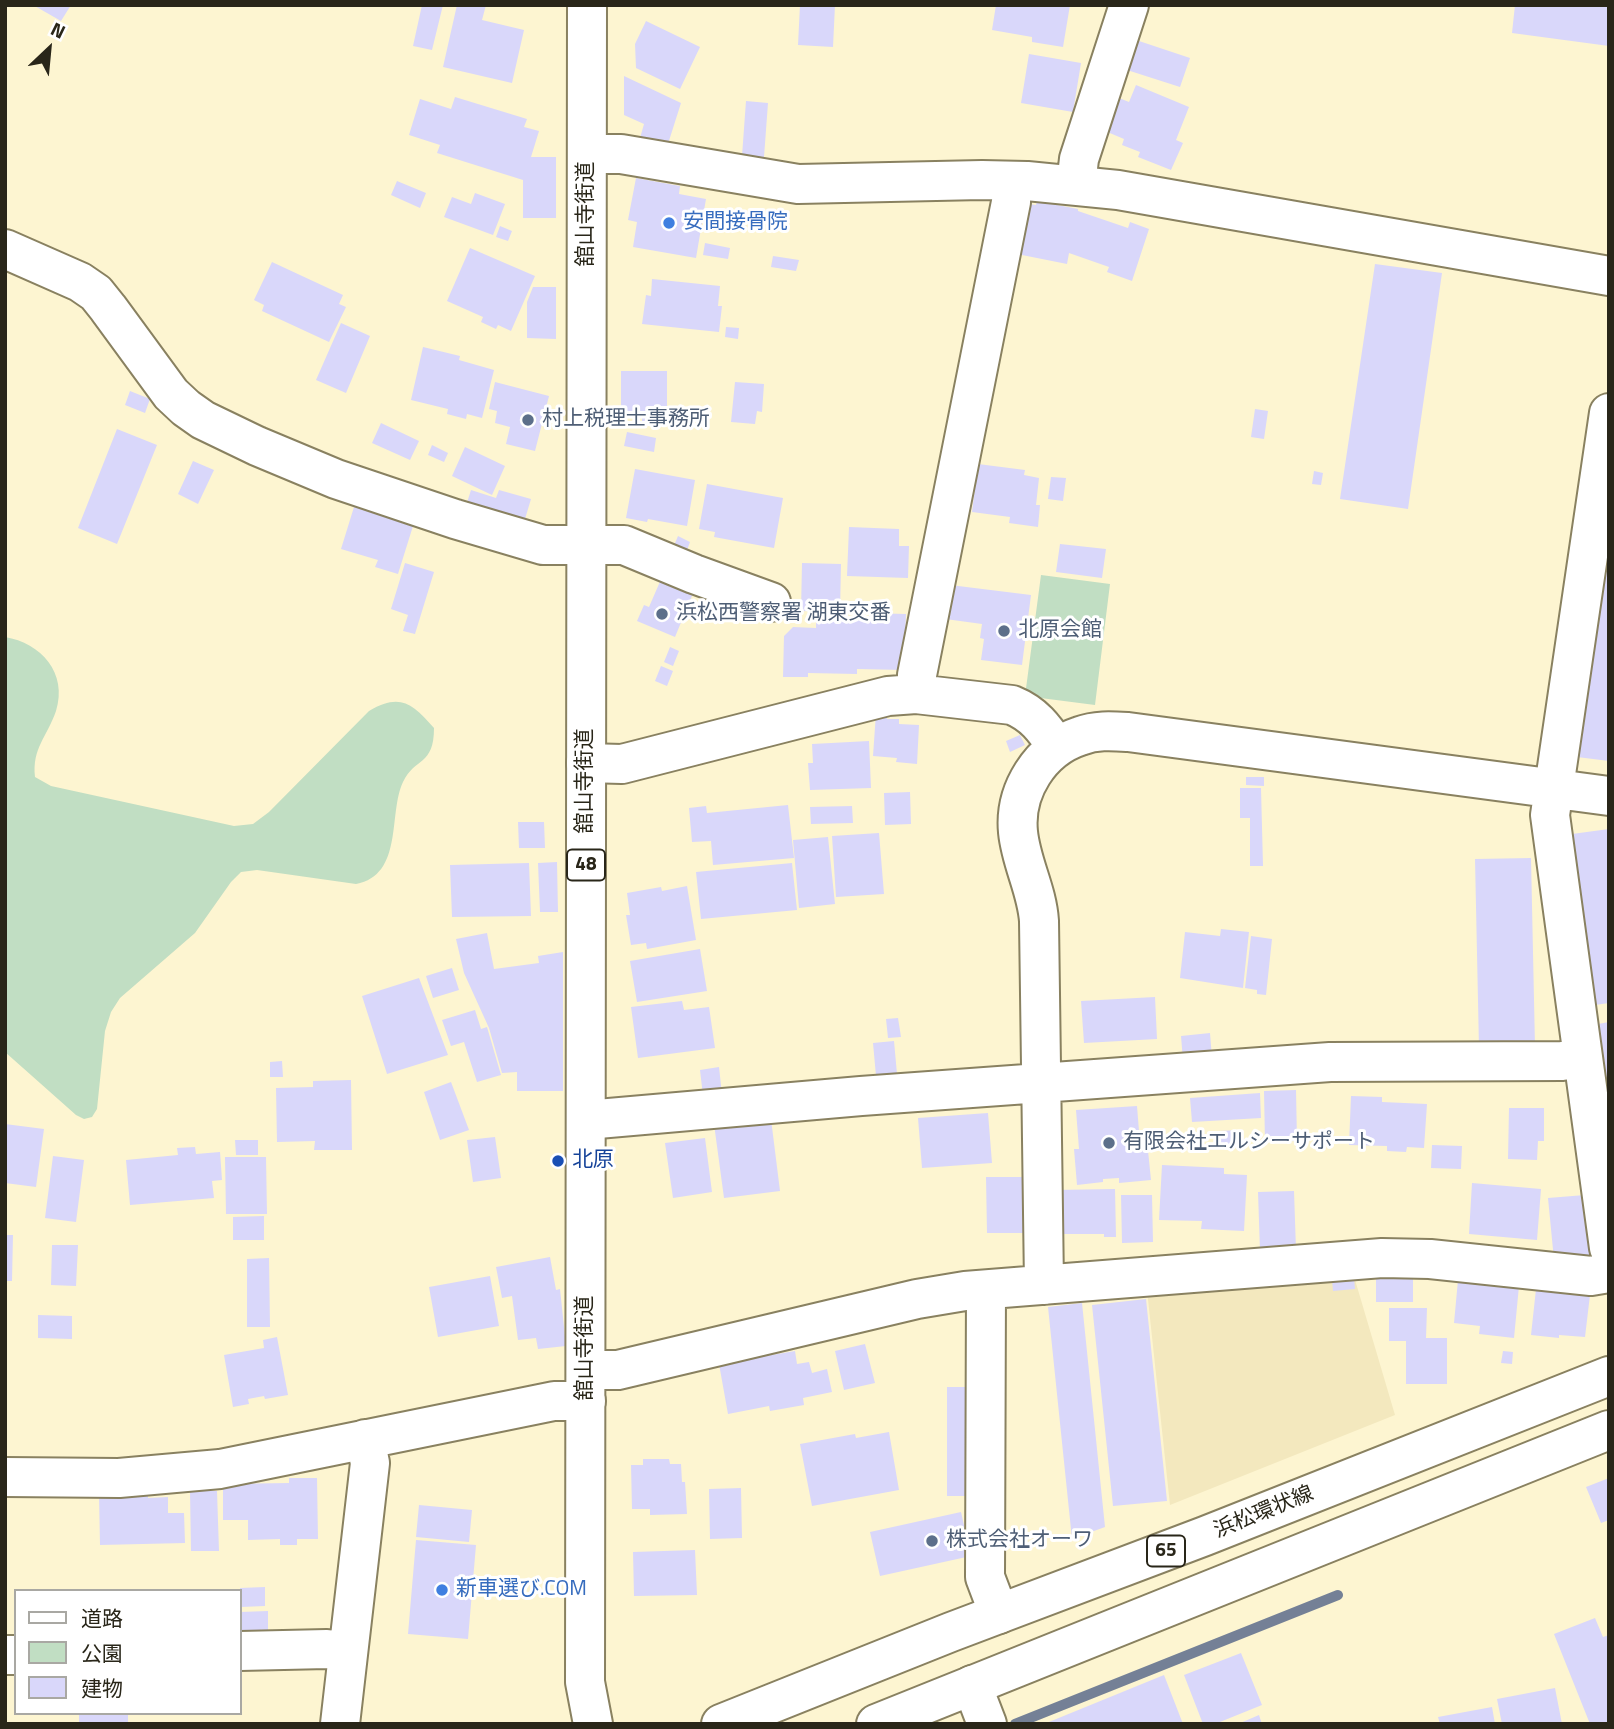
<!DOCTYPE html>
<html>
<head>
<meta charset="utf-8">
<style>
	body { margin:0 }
	#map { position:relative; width:1614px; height:1729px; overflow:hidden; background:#fdf5d1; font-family:"Titillium Web","Noto Sans JP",sans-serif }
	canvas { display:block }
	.frame { position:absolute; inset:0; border:7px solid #292619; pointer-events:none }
	.legend { position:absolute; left:14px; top:1589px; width:228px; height:126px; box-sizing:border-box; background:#fff; border:2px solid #a9a8a3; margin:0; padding:9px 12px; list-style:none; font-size:21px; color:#292619 }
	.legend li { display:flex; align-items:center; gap:14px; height:35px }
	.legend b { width:35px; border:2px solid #a9a8a3 }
	.north { position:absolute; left:14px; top:14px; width:70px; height:70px; -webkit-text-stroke:5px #fff; paint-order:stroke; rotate:26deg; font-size:19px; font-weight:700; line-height:28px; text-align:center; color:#292619 }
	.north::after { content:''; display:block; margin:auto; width:24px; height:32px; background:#292619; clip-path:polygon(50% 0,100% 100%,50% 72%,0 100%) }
</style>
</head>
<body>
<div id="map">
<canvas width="1614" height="1729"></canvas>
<div class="frame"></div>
<ul class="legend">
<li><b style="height:9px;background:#fff"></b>道路</li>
<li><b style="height:19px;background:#c1dec3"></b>公園</li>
<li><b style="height:19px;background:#d9d7fa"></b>建物</li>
</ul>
<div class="north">N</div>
</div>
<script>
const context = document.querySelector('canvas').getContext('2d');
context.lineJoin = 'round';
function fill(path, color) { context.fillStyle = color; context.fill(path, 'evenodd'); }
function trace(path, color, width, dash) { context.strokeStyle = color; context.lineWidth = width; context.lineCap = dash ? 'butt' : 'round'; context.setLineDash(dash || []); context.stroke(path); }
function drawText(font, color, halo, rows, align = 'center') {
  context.font = font + ' "Titillium Web","Noto Sans JP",sans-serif'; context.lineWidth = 6; context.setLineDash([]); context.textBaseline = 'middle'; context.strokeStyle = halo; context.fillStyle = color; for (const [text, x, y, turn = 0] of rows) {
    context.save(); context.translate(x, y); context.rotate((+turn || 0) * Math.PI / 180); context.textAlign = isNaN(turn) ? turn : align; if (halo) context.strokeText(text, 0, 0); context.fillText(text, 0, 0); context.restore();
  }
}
const built = new Path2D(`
	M1353,1273L1395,1415L1170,1505L1147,1290Z`);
const green = new Path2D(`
	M1041,575L1110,584L1095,705L1025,696Z
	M5,637C41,643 68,673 56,711C47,737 32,748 35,777L51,786L234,826L253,824L269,812L369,711C400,693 412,703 434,728C434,766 415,757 403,782C388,813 404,875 356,884L257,870L241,872L231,882L195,933L120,998L111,1012L105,1031L97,1109L92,1117L84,1119L76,1115L5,1052Z`);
const stream = new Path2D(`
	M1015,1724L1338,1595`);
const building = new Path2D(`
	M33,5H71L61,21Z
	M422,5H443L432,50L413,46Z
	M457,5H486L482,20L524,30L512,83L443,67Z
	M800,5H835L833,47L798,45Z
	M996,5H1070L1063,47L1032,42V37L992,30Z
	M1515,5H1609V46L1512,33Z
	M646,21L700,47L680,89L636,68L635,44Z
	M1136,40L1190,58L1180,87L1127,70Z
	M1029,54L1081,63L1073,112L1021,103Z
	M624,76L681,103L667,147L640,138L644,124L624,115Z
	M1136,85L1189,107L1176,140L1183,143L1171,170L1138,157L1140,152L1122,145L1124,139L1105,131L1119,98L1129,102Z
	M455,97L527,119L524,127L539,131L531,157H556V218H523V180L437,153L440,145L409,135L420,99L451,109Z
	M746,101L768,103L764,157L742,156Z
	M636,178L680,186L679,194L706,199L696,258L633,247L637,222L628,220Z
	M397,181L426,193L420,208L391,195Z
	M475,193L505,204L493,235L444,217L452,197L471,204Z
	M1037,201L1078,209V211L1128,228L1130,222L1149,229L1132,281L1107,272L1109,267L1069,253L1067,264L1012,253L1022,203L1036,205Z
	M500,226L512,231L508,241L496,237Z
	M705,243L730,248L728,259L703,255Z
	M470,248L535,276L511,331L498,325L496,329L481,322L483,317L447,301Z
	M773,256L799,260L796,271L771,267Z
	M272,262L343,295L339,304L346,307L329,342L262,311L264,305L254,300Z
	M1375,264L1442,273L1408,509L1340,499Z
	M652,279L720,286L718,306H722L719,332L642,324L646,295L651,296Z
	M533,287H556V339L527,338V302Z
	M341,323L370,336L346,393L316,380Z
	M726,327L739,328L738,339L725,337Z
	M423,347L460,356L459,360L494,370L482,418L467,414L466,419L447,414L448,409L411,400Z
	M621,371H667V423H642V417H621Z
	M495,382L549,396L535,451L506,444L510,427L495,423L497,411L489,409Z
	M735,382L764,384L762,412L757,411L755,424L731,422Z
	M130,391L150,399L145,413L125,405Z
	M1255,409L1268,411L1264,439L1251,437Z
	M381,423L419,441L410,460L372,443Z
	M117,429L157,445L117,544L78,528Z
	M627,432L656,438L654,452L624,446Z
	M432,445L448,453L444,462L428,455Z
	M465,447L505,466L492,495L452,476Z
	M193,461L214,470L198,504L178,494Z
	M978,464L1025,470L1024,475L1039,478L1036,505H1040L1038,527L1009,523L1010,517L972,512Z
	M635,469L695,480L687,526L648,519L647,522L626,518Z
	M1314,471L1323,473L1321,485L1312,484Z
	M1051,477L1066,478L1063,501L1048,499Z
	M707,484L783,498L774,548L714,537L715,532L699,529Z
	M471,490L496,498L499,490L531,499L522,529L464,512Z
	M354,507L413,526L398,574L375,567L378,560L341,549Z
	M849,527L899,529V546H909L908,578L847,576Z
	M678,536L690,542L686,553L673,548Z
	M1060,544L1106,549L1102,578L1056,572Z
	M405,563L434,572L415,634L403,631L408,615L391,609Z
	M802,563L841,564L840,612L801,611Z
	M1604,568L1609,569V761L1577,757Z
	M662,577L694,591L675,637L637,621L644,605L649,607Z
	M942,584L1031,595L1022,665L981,660L984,639L980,638L982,624L938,618Z
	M869,613L906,614L904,670L857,669V674L808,673V677H783L784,636L793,627L816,628V618L869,619Z
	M670,647L679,651L673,666L664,662Z
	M661,666L673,671L667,686L655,681Z
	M876,713L887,714V719H899V724L919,725L917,764L896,762L897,758L873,756Z
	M1020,735L1025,745L1010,752L1006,741Z
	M869,741L871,788L810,790L808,763H813L812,744Z
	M1246,777H1264V786L1246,785Z
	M1240,788H1261L1263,866H1250V818H1240Z
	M910,792L911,824L885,825L884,793Z
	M788,805L794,858L713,865L711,841L692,842L689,808L706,806L707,813Z
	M852,806L853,823L811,824L810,807Z
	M518,822H544L545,848H519Z
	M1609,829V1003L1595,1005L1572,834Z
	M879,833L884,894L836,897L832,836Z
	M828,837L835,904L799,908L793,840Z
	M1531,858L1535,1047L1479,1048L1475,859Z
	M557,862L558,912H540L538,863Z
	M529,863L531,916L452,917L450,865Z
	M792,863L797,910L701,919L696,872Z
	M687,886L696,940L647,949L646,943L631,945L626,915H630L627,893L661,887L662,891Z
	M1221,929L1249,932L1243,988L1180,978L1185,932L1220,936Z
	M487,933L494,969L539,963L538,956L563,952V1091H517V1072L502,1073L489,1028L464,973L456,939Z
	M1251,936L1272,939L1266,995L1257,994V990L1245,988Z
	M700,949L707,991L637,1002L630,961Z
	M452,968L459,990L433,998L426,976Z
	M419,978L448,1055L387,1074L362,996Z
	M1155,997L1157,1039L1084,1043L1081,1001Z
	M682,1001L684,1010L709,1007L715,1048L638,1058L631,1007Z
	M475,1010L481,1029L487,1027L501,1075L477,1082L464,1042L451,1046L442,1020Z
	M898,1018L901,1037L888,1038L886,1019Z
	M1609,1022V1090H1607L1598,1024Z
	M1210,1033L1212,1058L1183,1061L1181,1036Z
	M894,1041L897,1074L876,1076L873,1043Z
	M282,1061L283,1077H270V1062Z
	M719,1067L722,1094L703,1096L700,1070Z
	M351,1080L352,1150H314L315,1141L277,1142L276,1088L313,1087V1081Z
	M451,1082L469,1130L440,1140L424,1092Z
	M1296,1090L1297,1141L1265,1142L1264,1091Z
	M1260,1093L1261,1118L1192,1122L1190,1098Z
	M1351,1096L1382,1097V1102L1427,1104L1424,1148L1407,1147L1406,1152L1387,1151V1146L1349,1145Z
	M1137,1106L1139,1131H1146L1151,1180L1119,1183V1178L1103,1179V1182L1077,1185L1074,1149H1079L1076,1110Z
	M1509,1108H1544V1141H1538L1537,1160L1508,1159Z
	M988,1113L992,1163L922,1168L918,1118Z
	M771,1119L780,1191L724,1198L714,1124Z
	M5,1124L44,1129L36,1187L5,1183Z
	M1242,1130L1244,1145L1219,1147L1218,1131Z
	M495,1137L501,1178L473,1182L467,1140Z
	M705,1138L712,1192L673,1198L665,1143Z
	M235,1140H258V1155H236Z
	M1432,1145L1462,1146L1461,1169L1431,1168Z
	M195,1147L196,1154L220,1152L222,1180L212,1181L214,1198L130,1205L126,1160L178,1155L177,1148Z
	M53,1156L84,1160L76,1222L45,1218Z
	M225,1157H266L267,1214H226Z
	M1162,1165L1224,1168V1174L1247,1175L1244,1231L1201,1229L1202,1221L1159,1220Z
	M986,1177H1030V1233H987Z
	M1472,1183L1541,1189L1537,1240L1469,1234Z
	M1115,1189L1116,1237H1104V1234H1054V1190Z
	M1294,1191L1296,1250L1260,1251L1258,1192Z
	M1121,1195H1152L1153,1242L1122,1243Z
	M1585,1195L1590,1264L1554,1260L1548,1198Z
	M264,1216V1240H233V1217Z
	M5,1235H13L12,1281H5Z
	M52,1245H78L76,1286L51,1285Z
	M550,1257L556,1290L560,1289L566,1346L538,1349L536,1338L518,1340L512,1296L502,1298L496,1267Z
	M269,1258L270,1327H247V1259Z
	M490,1276L499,1326L438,1337L429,1287Z
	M1376,1276H1413V1302H1376Z
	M1354,1278L1355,1289L1333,1291L1332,1280Z
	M1458,1280L1519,1286L1514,1338L1479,1334L1480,1326L1454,1323Z
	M1536,1289L1590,1295L1585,1337L1559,1335V1338L1531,1335Z
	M1146,1299L1167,1501L1113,1506L1092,1305Z
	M1082,1303L1105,1527L1072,1539L1048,1307Z
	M1389,1308H1427L1426,1338H1447V1384H1406V1341H1389Z
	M38,1315L72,1316V1339L38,1338Z
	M277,1337L288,1395L265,1399L264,1396L248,1399L249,1404L233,1407L224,1355L264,1348L263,1340Z
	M865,1344L875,1383L844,1390L835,1351Z
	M795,1351L797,1364L809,1362L812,1373L827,1369L832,1392L803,1398L804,1405L770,1411L769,1406L728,1414L719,1364Z
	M1503,1351L1513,1352L1512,1364L1501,1363Z
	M947,1387H978L977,1496H947Z
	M889,1432L899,1490L812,1506L800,1444L855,1434L856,1438Z
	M643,1459H669L670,1464H681L682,1482H685L687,1514L650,1515V1509H632L631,1465H643Z
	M289,1478H317L318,1539H297V1545H280V1539L248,1540V1520H223V1484L289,1483Z
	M1609,1478V1520L1601,1523L1586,1487Z
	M741,1488L742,1538L710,1539L709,1489Z
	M190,1491H217L219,1551H191Z
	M99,1494H148V1498L168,1497V1513H184L185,1543L100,1545Z
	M419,1505L472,1510L469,1542L416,1537Z
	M961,1512L971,1556L880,1576L870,1532Z
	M416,1540L476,1545L468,1639L408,1634Z
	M695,1550L697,1595L634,1596L633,1552Z
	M265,1587V1606L241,1607L240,1588Z
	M268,1611V1635L240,1636V1612Z
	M1595,1618L1603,1637L1609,1635V1724H1590L1554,1634Z
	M1241,1653L1262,1705L1215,1724H1203L1184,1675Z
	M1164,1675L1183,1724H1044Z
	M1555,1688L1562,1724H1502L1497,1699Z
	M1492,1707L1495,1724H1440L1438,1717Z
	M79,1713H128V1724H79Z
	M1259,1715L1262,1724H1238Z`);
const minor = new Path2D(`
	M587,154H621L798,184L982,180L1027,181L1118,190L1609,276
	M1076,185L1079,159L1129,5
	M5,249L80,282L96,293L108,308L171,394L186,408L203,420L257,446L336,479L455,519L543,545H624L694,574L771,602
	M1609,413L1550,815L1609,1248
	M916,694L917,675L1011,202L1012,181
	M586,763L622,764L888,696L916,694L1012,705C1034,714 1044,728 1057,747
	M586,1120L861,1096L1330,1062L1562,1061L1583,1058
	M1044,1285L1039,921C1037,890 1021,863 1018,832C1014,791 1040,749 1080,736C1096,730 1111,731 1128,732L1609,796
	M986,1290L985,1577L999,1614
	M586,1370H618L917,1299L965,1291L1382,1258L1430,1259L1591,1276L1609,1273
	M5,1477L119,1478L220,1469L554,1401H586
	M240,1651L327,1649L348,1652
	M5,1655H16
	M972,1685L987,1724
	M340,1724L370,1463L365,1439`);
const major = new Path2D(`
	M587,5L585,1682L593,1724
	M721,1724L951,1632L1205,1536L1609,1376
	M876,1724L1609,1430`);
const markers = [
	[669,223,7,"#3f7fe0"],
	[528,420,7,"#5c6f8a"],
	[662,614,7,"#5c6f8a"],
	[1004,631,7,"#5c6f8a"],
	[1109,1143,7,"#5c6f8a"],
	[558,1161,7,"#1a4fb4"],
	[932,1541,7,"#5c6f8a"],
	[442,1590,7,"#3f7fe0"]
];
const shields = [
	[586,865,38],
	[1166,1551,38]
];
const shieldNames = [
	["48",586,865],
	["65",1166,1551]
];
const streetNames = [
	["舘山寺街道",587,214,-90],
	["舘山寺街道",586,781,-90],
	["舘山寺街道",586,1348,-90],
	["浜松環状線",1264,1513,-22]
];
const shopNames = [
	["安間接骨院",683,223],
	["新車選び.COM",456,1590]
];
const serviceNames = [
	["村上税理士事務所",542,420],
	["浜松西警察署 湖東交番",676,614],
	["北原会館",1018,631],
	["有限会社エルシーサポート",1123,1143],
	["株式会社オーワ",946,1541]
];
const transitNames = [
	["北原",572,1161]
];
fill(built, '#f3e8be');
fill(green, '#c1dec3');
trace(stream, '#748096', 10);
fill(building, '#d9d7fa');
trace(minor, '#898160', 42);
trace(major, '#898160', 42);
trace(minor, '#fff', 38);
trace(major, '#fff', 38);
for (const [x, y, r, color] of markers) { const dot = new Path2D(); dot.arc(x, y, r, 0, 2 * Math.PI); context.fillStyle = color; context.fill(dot); trace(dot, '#fff', 2.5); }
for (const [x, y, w] of shields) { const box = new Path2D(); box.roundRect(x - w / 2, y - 15.5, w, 31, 5); context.fillStyle = '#fff'; context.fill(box); trace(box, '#292619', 2); }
drawText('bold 19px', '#292619', null, shieldNames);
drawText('21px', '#292619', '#fff', streetNames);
drawText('21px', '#366cbe', '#fff', shopNames, 'left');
drawText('21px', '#4e5e75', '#fff', serviceNames, 'left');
drawText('21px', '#164399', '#fff', transitNames, 'left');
</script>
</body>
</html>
